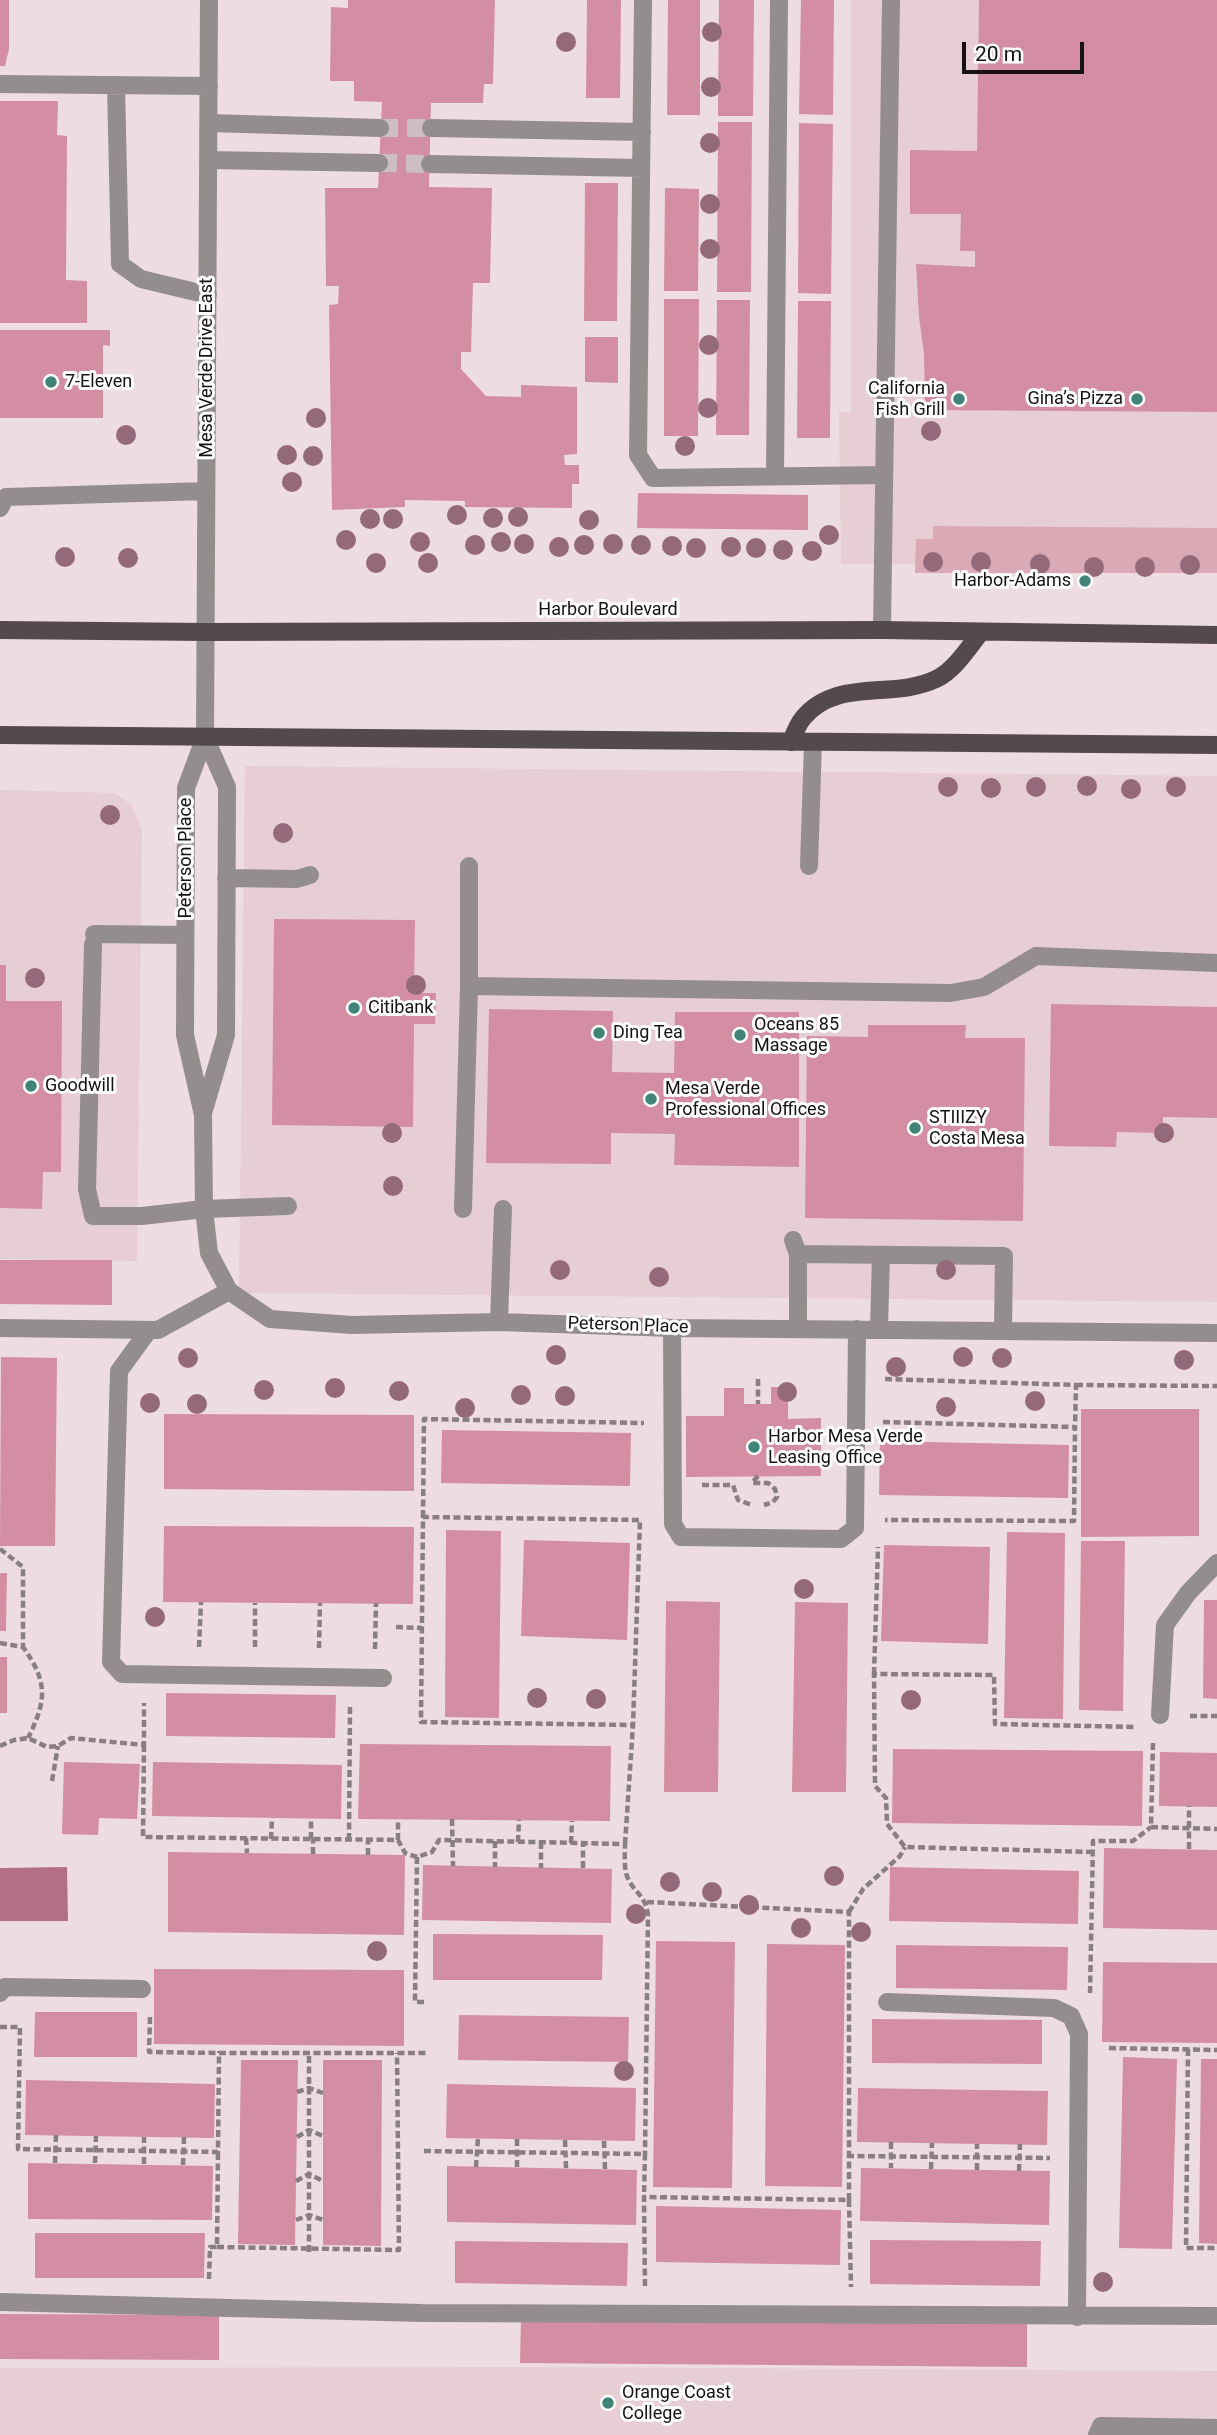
<!DOCTYPE html>
<html>
<head>
<meta charset="utf-8">
<style>
	body { margin:0 }
	#map { position:relative; width:1217px; height:2435px; overflow:hidden; background:#eddce1; font-family:Roboto,sans-serif }
	canvas { display:block }
	.scale { position:absolute; left:962px; top:42px; width:122px; height:32px; box-sizing:border-box; border:4px solid #161112; border-top:0; padding-left:9px; font-size:21px; line-height:24px; white-space:nowrap; color:#161112; -webkit-text-stroke:5px #fff; paint-order:stroke }
</style>
</head>
<body>
<div id="map">
<canvas width="1217" height="2435"></canvas>
<div class="scale">20 m</div>
</div>
<script>
const context = document.querySelector('canvas').getContext('2d');
context.lineJoin = 'round';
function fill(path, color) { context.fillStyle = color; context.fill(path, 'evenodd'); }
function trace(path, color, width, dash) { context.strokeStyle = color; context.lineWidth = width; context.lineCap = dash ? 'butt' : 'round'; context.setLineDash(dash || []); context.stroke(path); }
function drawText(font, color, halo, rows, align = 'center') {
  context.font = font + ' Roboto,sans-serif'; context.lineWidth = 6; context.setLineDash([]); context.textBaseline = 'middle'; context.strokeStyle = halo; context.fillStyle = color; for (const [text, x, y, turn = 0] of rows) {
    context.save(); context.translate(x, y); context.rotate((+turn || 0) * Math.PI / 180); context.textAlign = isNaN(turn) ? turn : align; if (halo) context.strokeText(text, 0, 0); context.fillText(text, 0, 0); context.restore();
  }
}
const built = new Path2D(`
	M851,0H1217V566L841,564L839,412H851Z
	M245,766L1217,776V1302L239,1293Z
	M0,790L114,793L131,804L142,830L137,1261L0,1259Z
	M519,2367L1217,2371V2435H0V2368Z`);
const green = new Path2D(`
	M933,526L1217,528V573H915L916,539H933Z`);
const water = new Path2D(`
	M67,1867L68,1921H0V1868Z`);
const building = new Path2D(`
	M0,0H9V49L5,66H0Z
	M348,0H495L493,84H484L483,103H431L429,187L492,188L490,283H473L471,352H461V369L486,396L521,397V385L577,387V454L564,455L565,465H579V484H572V508L465,507V501L405,500V507L332,510L329,305L338,304L339,286H326L325,188H378L382,102L354,101V81H330L331,7L348,8Z
	M587,0H621L620,98H586Z
	M668,0H700V115H667Z
	M719,0H754L753,116H718Z
	M801,0H834L833,115L799,114Z
	M979,0H1217V412L925,410L924,353L919,317L916,264L975,267V251H960L961,214H910V150L977,151Z
	M0,101H58L57,135L67,136L66,280L87,281V323H0Z
	M718,122H752L751,292H717Z
	M799,123L833,124L831,294L798,293Z
	M585,183H618L617,321H584Z
	M665,188L699,189L698,291H664Z
	M664,299H699L698,436H664Z
	M717,300H750L749,435H716Z
	M798,301H831L830,438H797Z
	M0,330H110V346L103,345V418H0Z
	M585,337H618V383L585,382Z
	M638,493L808,495V530L637,528Z
	M274,919L415,920L414,993H436L435,1024H414L413,1127L272,1125Z
	M0,965H6V1001H62L61,1172H43L42,1209L0,1208Z
	M1051,1004L1217,1007V1118L1163,1117V1133L1117,1132L1116,1147L1049,1146Z
	M489,1009L613,1011L612,1072L674,1073L675,1012H799V1167L674,1165L675,1134L611,1133V1164L486,1163Z
	M868,1025H966L965,1038H1025L1023,1221L805,1218L807,1036L868,1037Z
	M0,1260H112V1305L0,1304Z
	M1,1357L57,1358L55,1546H0Z
	M771,1387H788V1419L821,1418V1476L686,1477V1416H724V1388H744V1404H771Z
	M1081,1409H1199V1536L1081,1537Z
	M164,1414L414,1415V1491L164,1489Z
	M442,1430L631,1433L630,1486L441,1483Z
	M880,1441L1069,1445L1068,1498L879,1495Z
	M164,1526L414,1527L413,1604L163,1602Z
	M446,1530L501,1531L499,1718L445,1717Z
	M1007,1532L1065,1533L1063,1719L1004,1718Z
	M524,1540L630,1543L627,1640L521,1636Z
	M1081,1541H1125L1123,1711L1079,1710Z
	M884,1545L990,1547L988,1644L881,1641Z
	M0,1573H7L6,1631H0Z
	M1204,1600H1217V1699L1203,1698Z
	M666,1601L720,1602L718,1792H664Z
	M795,1602L848,1603L846,1792H792Z
	M0,1657H7V1713H0Z
	M166,1693L336,1695L335,1738L166,1736Z
	M360,1744L611,1746L610,1821L358,1819Z
	M893,1749L1143,1751L1142,1826L892,1823Z
	M1160,1752L1217,1753V1807L1159,1806Z
	M64,1762L140,1764L137,1819L99,1818L98,1835L62,1834Z
	M153,1762L342,1765L341,1819L152,1816Z
	M1104,1848L1217,1850V1930L1103,1928Z
	M168,1852L405,1855L404,1935L168,1932Z
	M423,1865L612,1869L611,1923L422,1920Z
	M890,1867L1079,1871L1078,1924L889,1921Z
	M433,1934L603,1935L602,1980H433Z
	M656,1941L735,1942L732,2188L653,2187Z
	M767,1944L845,1945L842,2187L765,2186Z
	M896,1945L1068,1947L1067,1990L896,1988Z
	M1103,1962L1217,1963V2043L1102,2042Z
	M154,1969L404,1970V2046L154,2044Z
	M35,2012H137V2057H34Z
	M459,2015L629,2017L628,2062L458,2060Z
	M872,2019L1042,2020V2064L872,2063Z
	M1123,2057L1177,2059L1172,2249L1119,2248Z
	M1201,2059H1217V2244L1199,2243Z
	M241,2060H298L295,2245L238,2244Z
	M323,2060H382L381,2246L323,2245Z
	M26,2080L215,2084L214,2138L25,2135Z
	M447,2084L636,2088L635,2141L446,2138Z
	M858,2088L1048,2091L1047,2145L857,2142Z
	M28,2163L213,2166L212,2220L28,2219Z
	M447,2166L637,2170L636,2225L447,2222Z
	M861,2168L1050,2171L1049,2225L860,2221Z
	M656,2206L841,2210L840,2265L656,2262Z
	M35,2233H205L204,2278H35Z
	M870,2240L1041,2241L1040,2286L870,2284Z
	M455,2241L628,2243L627,2286L455,2283Z
	M0,2314L219,2315V2360L0,2359Z
	M521,2318L1027,2322V2367L520,2363Z`);
const minorTunnel = new Path2D(`
	M380,128H431
	M379,163L430,164`);
const path = new Path2D(`
	M758,1379V1404
	M885,1379L1076,1385L1075,1427
	M1076,1385L1217,1386
	M883,1422L1075,1427L1074,1521L885,1520
	M758,1476L752,1483H768L775,1489L777,1497L773,1502L764,1505
	M702,1485H733L738,1500L752,1505
	M423,1517L424,1419L644,1423
	M0,1549L23,1567V1647
	M396,1627L422,1628
	M0,1643L23,1647C48,1682 47,1700 28,1738
	M199,1647L201,1602
	M255,1647V1603
	M319,1648L320,1603
	M375,1649L376,1603
	M874,1674L878,1547
	M1190,1716H1217
	M1153,1743L1151,1827L1217,1829
	M144,1745L143,1837L398,1840L405,1853L417,1857L432,1852L439,1840L625,1844C625,1853 624,1864 626,1873C631,1892 646,1893 648,1916L645,2154
	M0,1746L14,1740L28,1738L47,1747L58,1746L71,1738L144,1745V1703
	M52,1781L58,1746
	M452,1819L453,1866
	M246,1838L247,1853
	M271,1839L272,1818
	M311,1839V1818
	M349,1840L350,1707
	M398,1840V1819
	M495,1841V1867
	M518,1842L519,1820
	M541,1842V1868
	M571,1843L572,1821
	M625,1844L633,1725L640,1520L423,1517L421,1722L633,1725
	M1189,1849V1806
	M1093,1852L905,1847L887,1824L886,1798L875,1786L874,1674L994,1675L995,1724L1136,1727
	M313,1854V1839
	M368,1855V1840
	M417,1857L415,2002H427
	M583,1868V1843
	M647,1902L849,1912V2156
	M849,1912L863,1889L900,1856L905,1847
	M1090,1993L1093,1841H1133L1151,1827
	M150,2017L149,2052L219,2053
	M0,2027H20L18,2149L218,2152L219,2053H426
	M1109,2048L1217,2050
	M1188,2049L1186,2248H1217
	M297,2092L309,2088L323,2093
	M297,2137L309,2130L323,2136
	M517,2139V2168
	M565,2140L566,2168
	M604,2141L605,2169
	M891,2142V2168
	M424,2151L645,2154L644,2197
	M55,2163L56,2135
	M95,2163L96,2136
	M144,2164V2137
	M183,2165L184,2137
	M476,2167L478,2138
	M931,2169L932,2143
	M977,2170V2144
	M1019,2171L1020,2144
	M296,2181L309,2174L323,2181
	M849,2200L851,2287
	M296,2220L309,2215L323,2220
	M217,2247L399,2250L397,2053
	M309,2252V2053
	M209,2279L210,2247H217L218,2152
	M645,2286L644,2197L849,2200V2156L1050,2158`);
const minor = new Path2D(`
	M209,0L205,737L186,788L185,1035L203,1115L204,1209L209,1253L229,1291L270,1319L352,1325L499,1322L672,1328L1217,1333
	M643,0L638,455L653,478L884,475
	M0,84L209,86
	M116,85L120,264L141,279L208,295
	M209,123L380,128
	M431,128L642,132
	M208,160L379,163
	M430,164L641,168
	M775,476L779,0
	M0,508L6,497L206,491
	M882,630L891,0
	M809,866L813,742
	M226,878L297,879L310,875
	M94,934L185,935
	M93,944L87,1189L93,1216H142L204,1209L288,1206
	M469,986L951,993L984,987L1036,956L1217,963
	M204,1110L226,1035L227,787L205,737
	M463,1209L469,986V866
	M793,1240L798,1254V1329
	M798,1254L1004,1256L1003,1330
	M499,1322L503,1209
	M0,1328L158,1330L229,1291
	M672,1328L673,1524L681,1537L841,1539L855,1528L857,1329
	M879,1329L881,1255
	M149,1330L119,1371L111,1662L122,1674L383,1678
	M1160,1715L1165,1625L1188,1593L1217,1563
	M0,1993L5,1987L142,1989
	M887,2002L1054,2008L1071,2016L1079,2034L1077,2317
	M0,2302L422,2313L1217,2316
	M1097,2435L1101,2426L1217,2428`);
const major = new Path2D(`
	M0,630L206,632L882,630L1217,635
	M0,735L1217,745
	M791,742C794,734 798,724 803,718C837,677 893,700 936,679C954,671 969,647 981,632`);
const trees = [
	[712,32],
	[566,42],
	[711,87],
	[710,143],
	[710,204],
	[710,249],
	[709,345],
	[708,408],
	[316,418],
	[931,431],
	[126,435],
	[685,446],
	[287,455],
	[313,456],
	[292,482],
	[457,515],
	[518,517],
	[493,518],
	[370,519],
	[393,519],
	[589,520],
	[829,535],
	[346,540],
	[420,542],
	[501,542],
	[524,544],
	[613,544],
	[475,545],
	[584,545],
	[641,545],
	[672,546],
	[559,547],
	[731,547],
	[696,548],
	[756,548],
	[783,550],
	[812,551],
	[65,557],
	[128,558],
	[933,562],
	[981,562],
	[376,563],
	[428,563],
	[1040,564],
	[1190,565],
	[1094,567],
	[1145,567],
	[1087,786],
	[948,787],
	[1036,787],
	[1176,787],
	[991,788],
	[1131,789],
	[110,815],
	[283,833],
	[35,978],
	[416,985],
	[392,1133],
	[1164,1133],
	[393,1186],
	[560,1270],
	[946,1270],
	[659,1277],
	[556,1355],
	[963,1357],
	[188,1358],
	[1002,1358],
	[1184,1360],
	[896,1367],
	[335,1388],
	[264,1390],
	[399,1391],
	[787,1392],
	[521,1395],
	[565,1396],
	[1035,1401],
	[150,1403],
	[197,1404],
	[946,1407],
	[465,1408],
	[804,1589],
	[155,1617],
	[537,1698],
	[596,1699],
	[911,1700],
	[834,1876],
	[670,1882],
	[712,1892],
	[749,1905],
	[636,1914],
	[801,1928],
	[861,1932],
	[377,1951],
	[624,2071],
	[1103,2282]
];
const markers = [
	[51,382,7,"#408477"],
	[959,399,7,"#408477"],
	[1137,399,7,"#408477"],
	[1085,581,7,"#408477"],
	[354,1008,7,"#408477"],
	[599,1033,7,"#408477"],
	[740,1035,7,"#408477"],
	[31,1086,7,"#408477"],
	[651,1099,7,"#408477"],
	[915,1128,7,"#408477"],
	[754,1447,7,"#408477"],
	[608,2403,7,"#408477"]
];
const streetNames = [
	["Mesa Verde Drive East",207,368,-90],
	["Harbor Boulevard",608,610],
	["Peterson Place",186,858,-90],
	["Peterson Place",628,1326,2]
];
const poiNames = [
	["7-Eleven",65,382],
	["California",945,389,"right"],
	["Fish Grill",945,410,"right"],
	["Gina’s Pizza",1123,399,"right"],
	["Harbor-Adams",1071,581,"right"],
	["Citibank",368,1008],
	["Oceans 85",754,1025],
	["Massage",754,1046],
	["Ding Tea",613,1033],
	["Goodwill",45,1086],
	["Mesa Verde",665,1089],
	["Professional Offices",665,1110],
	["STIIIZY",929,1118],
	["Costa Mesa",929,1139],
	["Harbor Mesa Verde",768,1437],
	["Leasing Office",768,1458],
	["Orange Coast",622,2393],
	["College",622,2414]
];
fill(built, '#e7ced5');
fill(green, '#d9a9b6');
fill(water, '#b37085');
fill(building, '#d48ea3');
trace(minorTunnel, '#cdbec2', 18, [18, 9]);
trace(path, '#897e81', 4.5, [7, 3.5]);
trace(minor, '#948d8e', 18);
trace(major, '#54494c', 18);
context.fillStyle = '#946a7b';
for (const [x, y] of trees) { context.beginPath(); context.arc(x, y, 10, 0, 2 * Math.PI); context.fill(); }
for (const [x, y, r, color] of markers) { const dot = new Path2D(); dot.arc(x, y, r, 0, 2 * Math.PI); context.fillStyle = color; context.fill(dot); trace(dot, '#fff', 2.5); }
drawText('18px', '#161112', '#fff', streetNames);
drawText('18px', '#161112', '#fff', poiNames, 'left');
</script>
</body>
</html>
